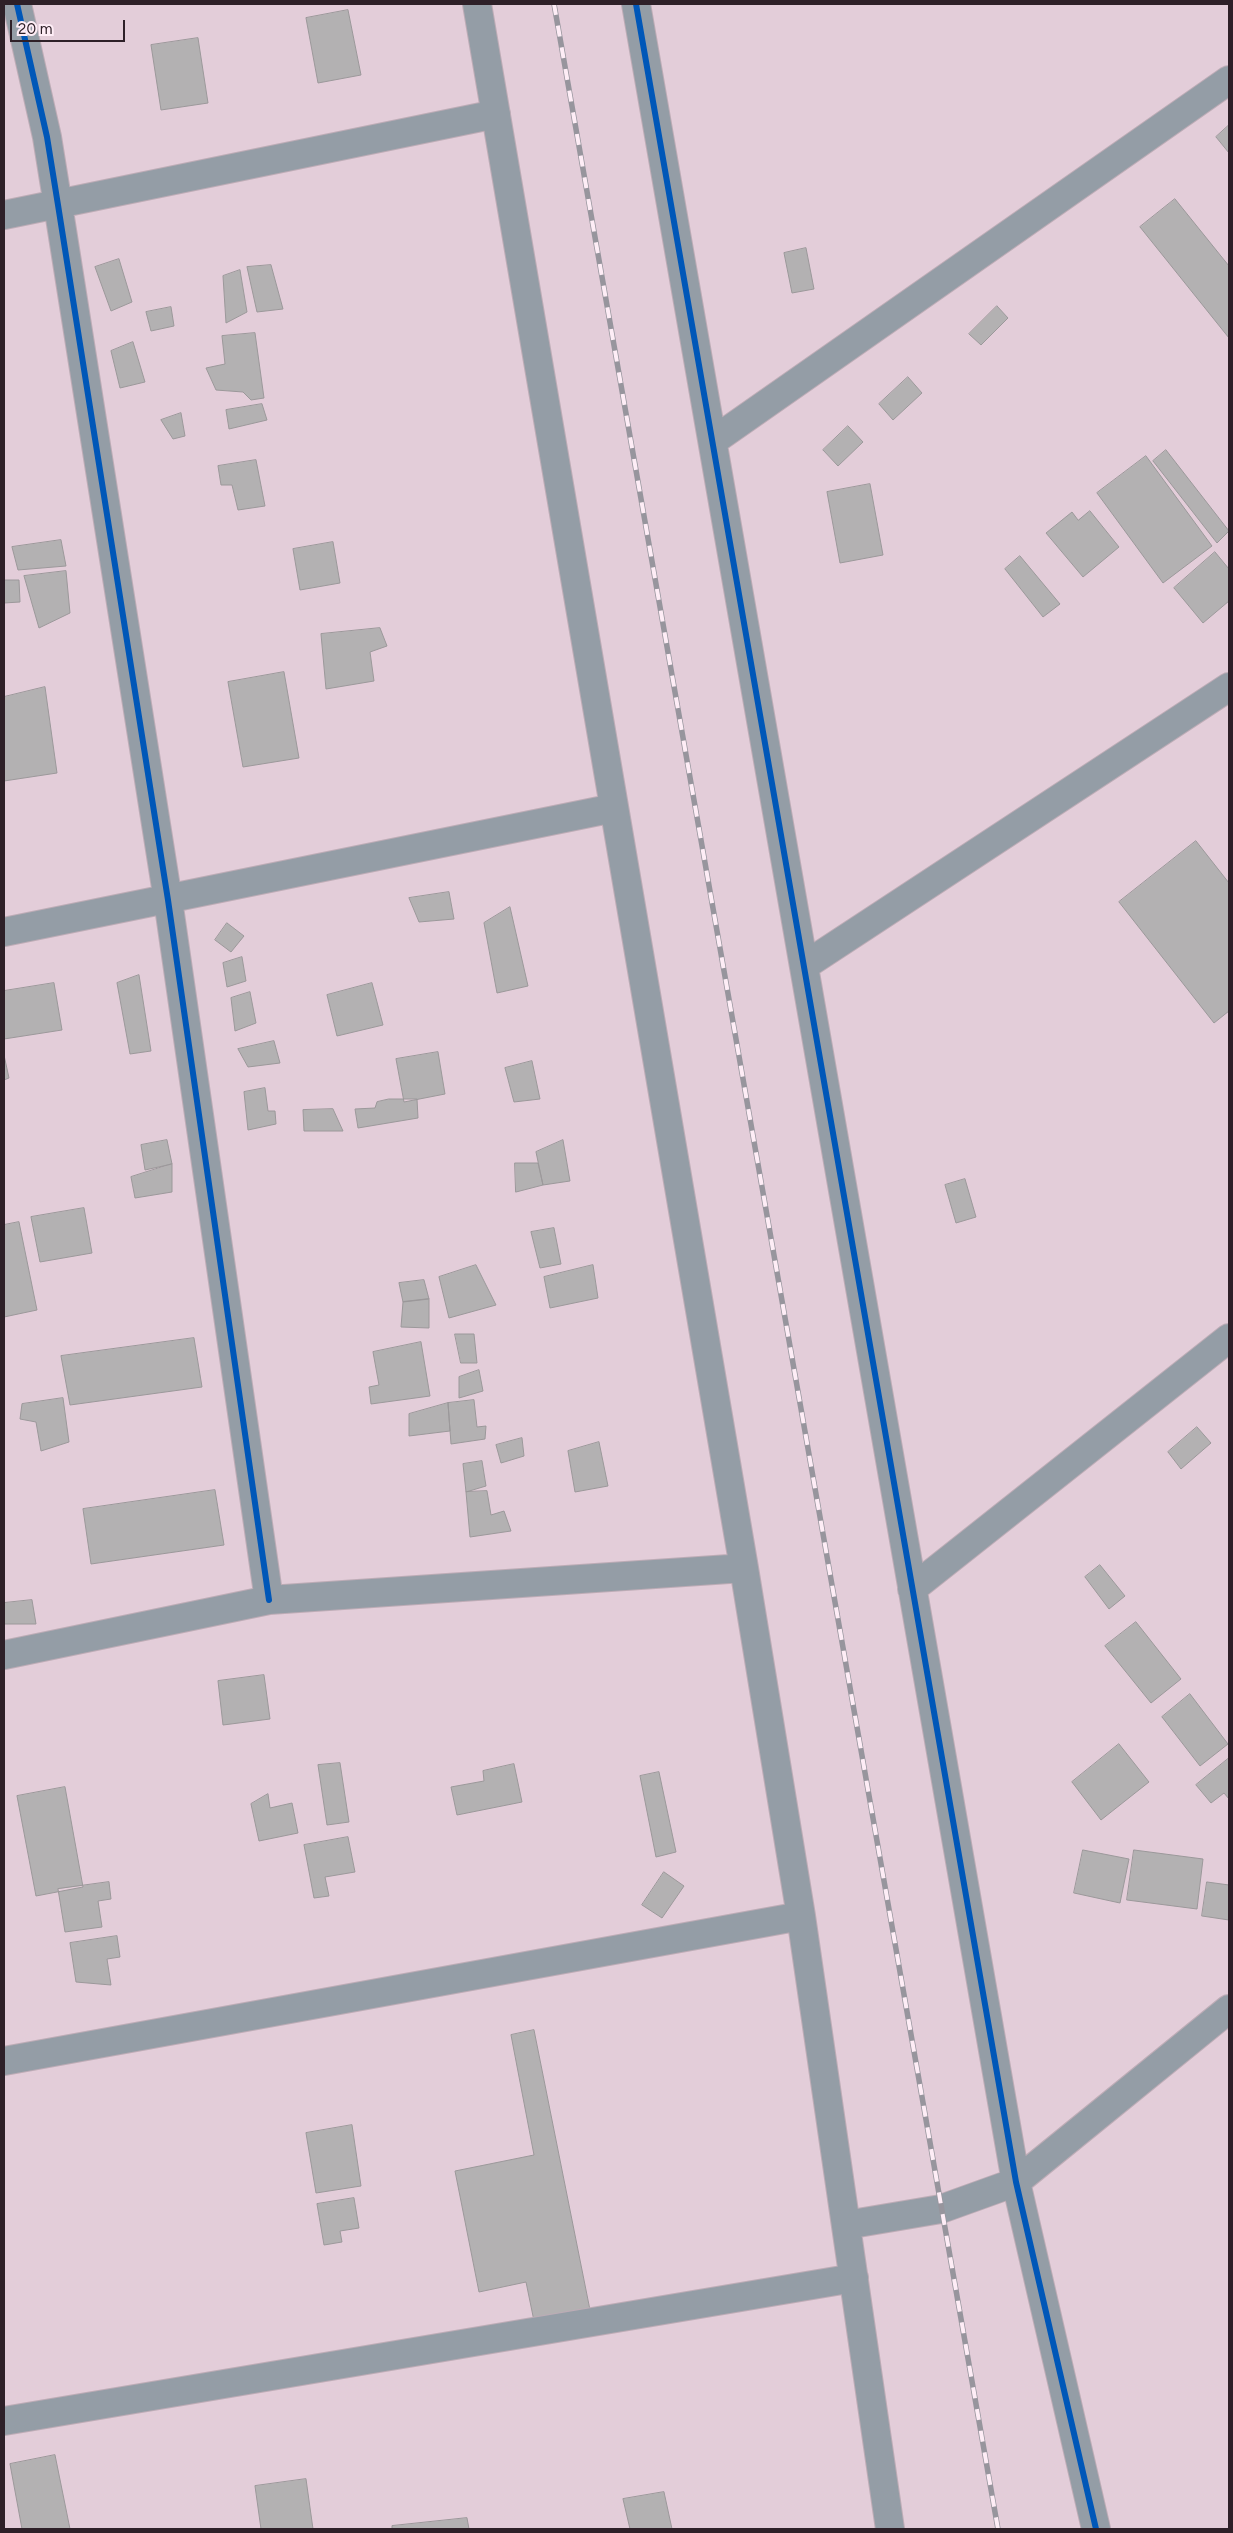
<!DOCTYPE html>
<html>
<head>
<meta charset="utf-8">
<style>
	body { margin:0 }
	#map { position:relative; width:1233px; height:2533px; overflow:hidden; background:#e3cdd9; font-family:Figtree,sans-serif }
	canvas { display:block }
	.frame { position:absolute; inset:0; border:5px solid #2e2028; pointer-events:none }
	.scale { position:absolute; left:10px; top:20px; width:115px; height:22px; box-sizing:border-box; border:2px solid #2e2028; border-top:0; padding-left:6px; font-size:15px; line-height:18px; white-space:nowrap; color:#2e2028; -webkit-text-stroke:4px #feedf6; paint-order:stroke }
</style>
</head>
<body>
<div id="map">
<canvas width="1233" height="2533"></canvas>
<div class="frame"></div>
<div class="scale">20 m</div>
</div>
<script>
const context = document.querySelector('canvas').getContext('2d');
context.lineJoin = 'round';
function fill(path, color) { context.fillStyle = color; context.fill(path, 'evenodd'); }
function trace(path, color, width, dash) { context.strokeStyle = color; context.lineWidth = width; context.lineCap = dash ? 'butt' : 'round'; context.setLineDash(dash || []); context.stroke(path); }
const building = new Path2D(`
	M348,10L361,75L318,83L306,18Z
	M198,38L208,103L161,110L151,45Z
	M1229,125V153L1216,137Z
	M1175,199L1229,266V338L1140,227Z
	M806,248L814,289L792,293L784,253Z
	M119,259L132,302L111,311L95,267Z
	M271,265L283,309L257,312L247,267Z
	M240,270L247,312L226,323L223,276Z
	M997,306L1008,318L981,345L969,334Z
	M171,307L174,326L151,331L146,312Z
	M255,333L264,398L251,400L243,392L216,390L206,368L225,364L222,336Z
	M133,342L145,382L120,388L111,351Z
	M908,377L922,393L893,420L879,404Z
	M262,404L267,420L229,429L226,410Z
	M181,413L185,436L173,439L161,420Z
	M848,426L863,442L838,466L823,450Z
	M1166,450L1229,531L1217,543L1153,461Z
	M1146,456L1212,546L1163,583L1097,493Z
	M256,460L265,506L238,510L232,485H221L218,466Z
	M870,484L883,555L840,563L827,492Z
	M1090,511L1119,547L1083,577L1046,533L1072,512L1078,520Z
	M61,540L66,566L18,570L12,547Z
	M333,542L340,583L300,590L293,549Z
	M1215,552L1229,569V601L1203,623L1174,588Z
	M1020,556L1060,604L1043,617L1005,569Z
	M66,571L70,613L39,628L24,576Z
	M4,580H19L20,602L4,603Z
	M380,628L387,646L370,652L374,681L326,689L321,634Z
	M284,672L299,758L243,767L228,682Z
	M45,687L57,773L4,781V697Z
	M1196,841L1229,883V1011L1214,1023L1119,902Z
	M449,892L454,919L419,922L409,898Z
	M510,907L528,986L497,993L484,923Z
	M227,923L244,936L231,952L215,940Z
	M242,957L246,981L227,987L223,963Z
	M139,975L151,1051L130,1054L117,983Z
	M54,983L62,1030L4,1039V991Z
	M372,983L383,1025L337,1036L327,995Z
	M250,992L256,1023L235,1031L231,998Z
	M274,1041L280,1063L248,1067L238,1049Z
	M438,1052L445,1094L404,1102L396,1059Z
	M4,1055L9,1078L4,1080Z
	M532,1061L540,1099L514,1102L505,1068Z
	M265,1088L268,1111H275L276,1124L248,1130L244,1092Z
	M389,1099H417L418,1118L358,1128L355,1109L375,1108L377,1102Z
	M333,1109L343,1131H304L303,1110Z
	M167,1140L172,1164L145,1170L141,1145Z
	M563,1140L570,1181L543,1185L536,1152Z
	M515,1163H538L543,1185L516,1192Z
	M172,1164V1192L135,1198L131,1177Z
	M965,1179L976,1217L956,1223L945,1185Z
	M84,1208L92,1253L40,1262L31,1217Z
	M19,1222L37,1310L4,1317V1225Z
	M554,1228L561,1264L540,1268L531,1232Z
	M476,1265L496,1305L449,1318L439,1277Z
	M593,1265L598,1298L550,1308L544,1277Z
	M424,1280L429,1299L403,1302L399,1283Z
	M429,1299V1328L401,1327L403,1302Z
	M455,1334H474L477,1363H461Z
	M194,1338L202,1387L70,1405L61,1356Z
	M421,1342L430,1396L371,1404L369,1387L379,1385L373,1352Z
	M479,1370L483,1391L459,1398V1377Z
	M63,1398L69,1442L41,1451L36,1422L20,1419L22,1404Z
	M474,1400L477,1427L486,1426L485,1439L451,1444L448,1403Z
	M448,1403L450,1431L409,1436V1414Z
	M1197,1427L1211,1443L1181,1469L1168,1452Z
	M522,1438L524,1456L501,1463L496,1445Z
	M599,1442L608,1486L575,1492L568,1451Z
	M482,1461L486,1486L466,1492L463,1464Z
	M215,1490L224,1545L91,1564L83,1509Z
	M487,1491L491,1515L504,1511L511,1531L470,1537L466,1492Z
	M1100,1565L1125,1596L1109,1609L1085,1577Z
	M32,1600L36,1624H4V1603Z
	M1136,1622L1181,1679L1151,1703L1105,1646Z
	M264,1675L270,1719L223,1725L218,1681Z
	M1190,1694L1228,1744L1200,1766L1162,1717Z
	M1119,1744L1149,1782L1101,1820L1072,1782Z
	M1229,1758V1799L1224,1793L1211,1803L1196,1785Z
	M340,1763L349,1822L327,1825L318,1765Z
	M514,1764L522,1802L457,1815L451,1787L484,1781L483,1771Z
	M659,1772L676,1852L656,1857L640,1776Z
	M65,1787L83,1887L36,1896L17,1796Z
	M268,1794L270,1808L292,1803L298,1833L259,1841L251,1804Z
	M348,1837L355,1872L325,1877L329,1896L314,1898L304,1845Z
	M1083,1850L1129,1859L1120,1903L1074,1893Z
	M1134,1850L1203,1859L1197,1909L1127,1900Z
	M664,1872L684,1886L662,1918L642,1905Z
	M109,1882L111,1899L98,1901L102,1927L65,1932L58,1889Z
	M1207,1882L1229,1885V1920L1202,1916Z
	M117,1936L120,1957L107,1959L111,1985L76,1982L70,1943Z
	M534,2030L590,2310L534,2321L526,2282L479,2292L455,2171L534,2155L511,2035Z
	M352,2125L361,2186L316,2193L306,2133Z
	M354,2198L359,2228L340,2231L342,2242L324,2245L317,2204Z
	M55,2455L70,2529H22L10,2464Z
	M306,2479L313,2529H261L255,2486Z
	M664,2492L672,2529H630L623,2499Z
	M467,2518L469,2529H392V2526Z`);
const minor = new Path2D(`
	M17,4L47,137L58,205L168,900L269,1600
	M477,4L744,1568L801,1916L890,2529
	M636,4L1016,2182L1096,2529
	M4,215L496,114
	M713,441L1229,80
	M4,932L614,808
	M804,966L1229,687
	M912,1589L1229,1338
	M4,1655L269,1600L744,1568
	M4,2061L801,1916
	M846,2225L941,2209L1016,2182L1229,2009
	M4,2421L854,2278`);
const rail = new Path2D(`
	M554,4L998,2529`);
const cycleway = new Path2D(`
	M17,4L47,137L58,205L168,900L269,1600
	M636,4L1016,2182L1096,2529`);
fill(building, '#b3b1b2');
trace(building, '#9b989a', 1);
trace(minor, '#bdacb6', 30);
trace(minor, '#949da6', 28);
trace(rail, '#97959d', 5.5);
trace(rail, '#feedf6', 4, [11]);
trace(cycleway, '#0057b8', 6);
</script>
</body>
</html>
